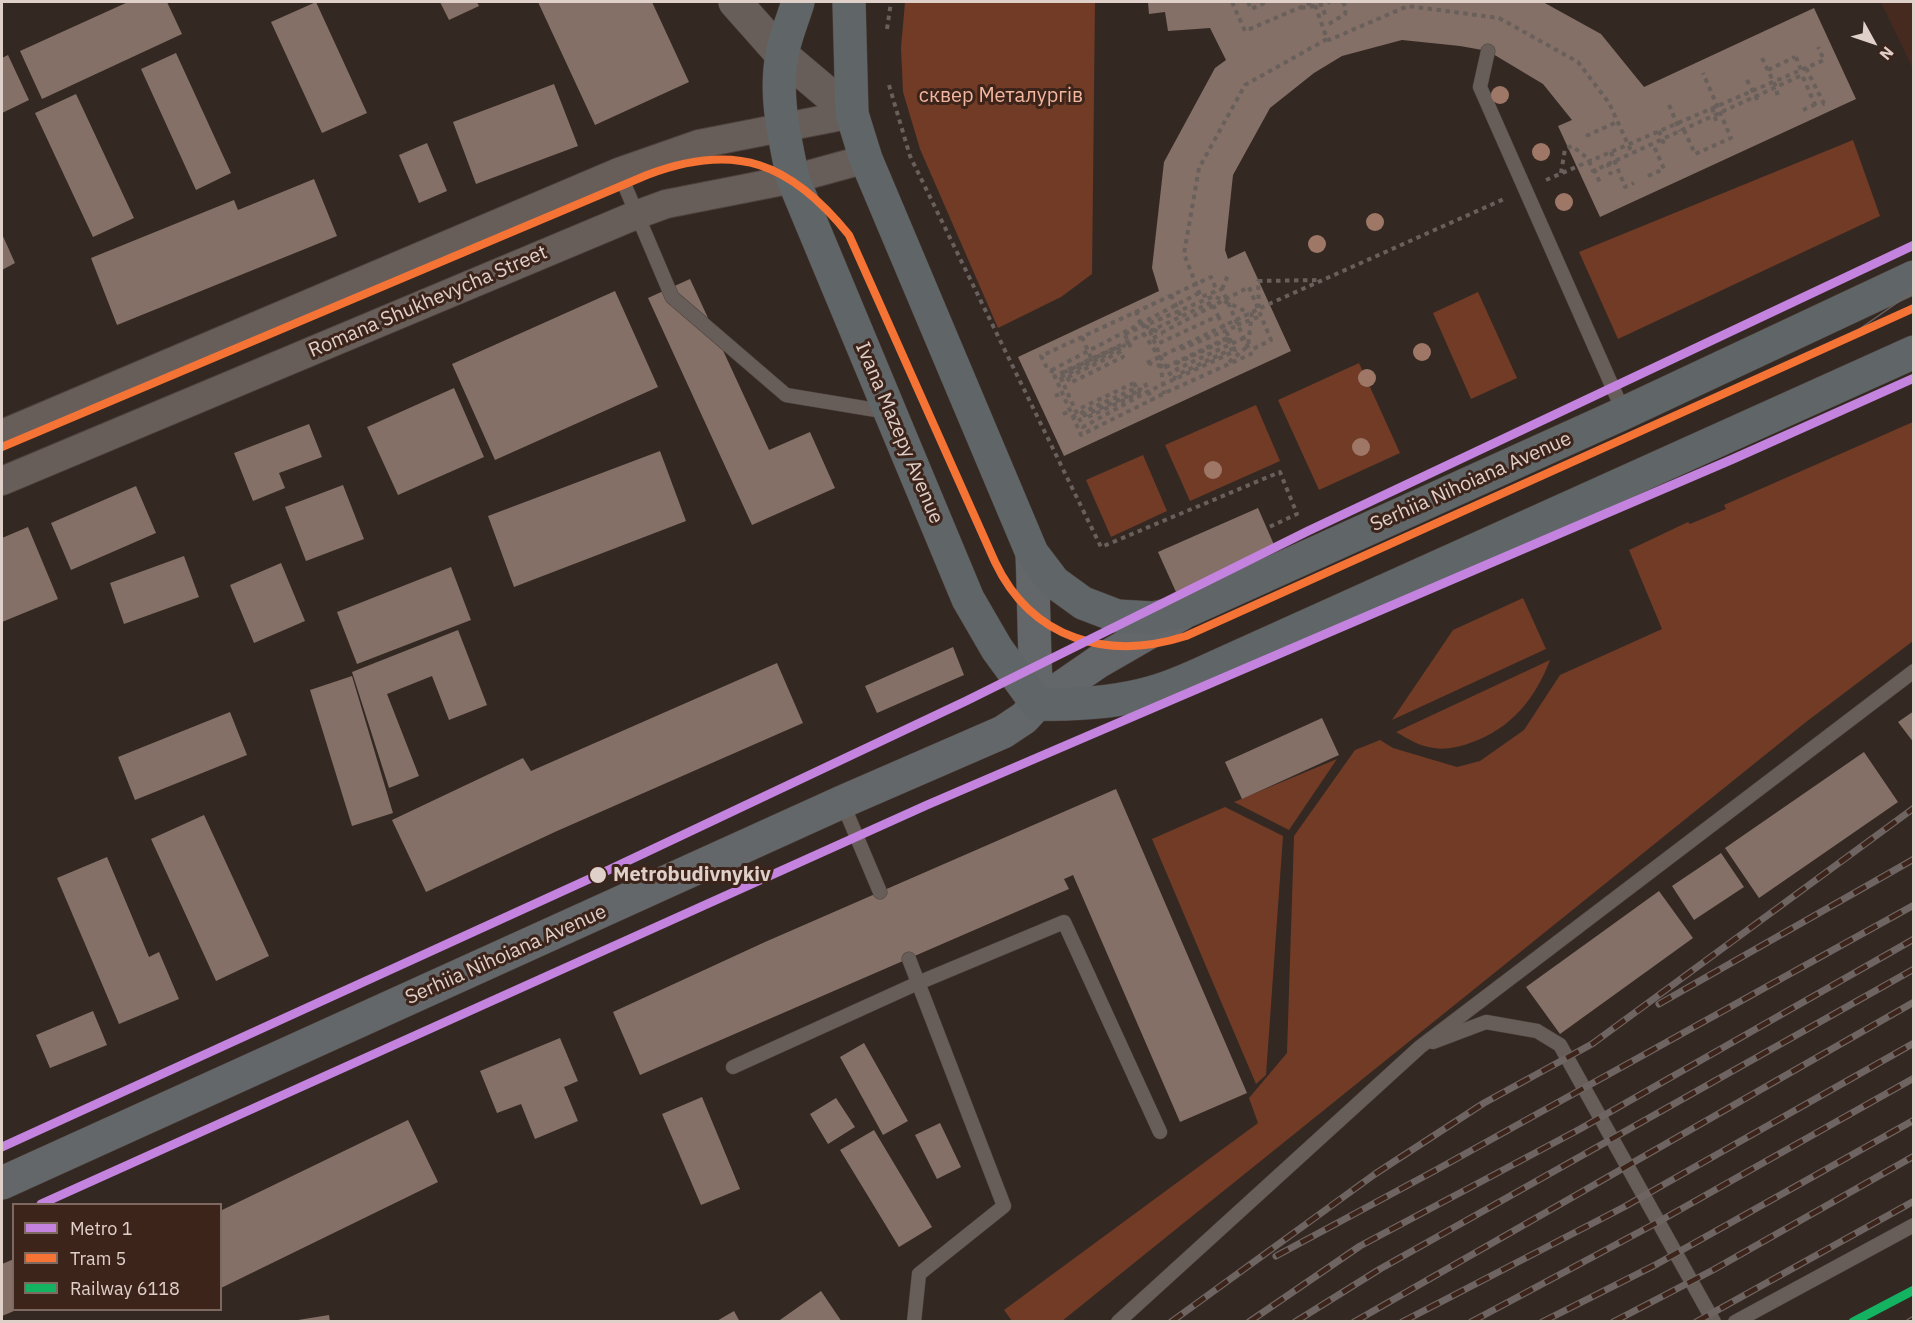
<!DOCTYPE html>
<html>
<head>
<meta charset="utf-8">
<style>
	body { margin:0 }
	#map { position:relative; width:1915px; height:1323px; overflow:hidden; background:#342823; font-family:"IBM Plex Sans",sans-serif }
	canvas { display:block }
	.frame { position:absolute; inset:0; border:3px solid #e0d0ca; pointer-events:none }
	.legend { position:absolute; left:12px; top:1203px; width:210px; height:108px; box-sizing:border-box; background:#3c241b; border:2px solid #7e6961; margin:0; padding:8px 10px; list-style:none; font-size:18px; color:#e0d0ca }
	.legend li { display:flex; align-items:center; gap:12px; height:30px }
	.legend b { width:30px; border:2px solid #7e6961 }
	.north { position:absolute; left:1843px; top:12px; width:60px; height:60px; -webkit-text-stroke:4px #3c241b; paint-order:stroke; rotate:130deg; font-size:16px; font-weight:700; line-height:24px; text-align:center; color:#e0d0ca }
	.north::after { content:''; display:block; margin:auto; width:21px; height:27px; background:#e0d0ca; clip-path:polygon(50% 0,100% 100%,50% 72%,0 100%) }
</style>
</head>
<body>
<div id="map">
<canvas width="1915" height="1323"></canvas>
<div class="frame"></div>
<ul class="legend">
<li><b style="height:8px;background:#c483df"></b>Metro 1</li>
<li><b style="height:8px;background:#f57335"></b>Tram 5</li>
<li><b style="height:8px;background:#13b361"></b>Railway 6118</li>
</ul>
<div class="north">N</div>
</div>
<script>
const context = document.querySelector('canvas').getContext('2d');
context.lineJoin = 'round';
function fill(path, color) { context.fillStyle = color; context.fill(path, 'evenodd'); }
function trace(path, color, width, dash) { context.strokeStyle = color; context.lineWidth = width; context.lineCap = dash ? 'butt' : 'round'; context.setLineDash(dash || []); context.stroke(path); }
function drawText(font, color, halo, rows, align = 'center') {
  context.font = font + ' "IBM Plex Sans",sans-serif'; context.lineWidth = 6; context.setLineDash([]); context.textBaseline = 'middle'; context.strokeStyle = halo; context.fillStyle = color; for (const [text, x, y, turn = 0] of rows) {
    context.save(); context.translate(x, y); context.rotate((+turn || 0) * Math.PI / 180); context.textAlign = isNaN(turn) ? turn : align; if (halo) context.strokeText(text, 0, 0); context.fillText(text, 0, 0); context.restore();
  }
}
const built = new Path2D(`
	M1881,2H1913V69Z`);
const green = new Path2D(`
	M905,2H1095L1092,274L1061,297L998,328L920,149L903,92L901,48Z
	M1853,140L1880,216L1618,339L1579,252Z
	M1478,292L1517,378L1471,399L1433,313Z
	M1359,363L1400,453L1319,490L1278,400Z
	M1256,405L1280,461L1190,501L1165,445Z
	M1913,422V641L1806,722L1062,1321H1012L1004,1310L1258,1123L1249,1098L1287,1053L1294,836L1355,750L1380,740L1393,748L1457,767L1480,761L1524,730L1560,675L1662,629L1629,550L1688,522L1690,524L1726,509L1724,505Z
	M1143,455L1167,511L1111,537L1086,480Z
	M1523,598L1546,649L1392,720L1453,630Z
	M1550,660C1535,699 1511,729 1470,743C1459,747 1445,750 1434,748C1419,746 1408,739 1396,732Z
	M1337,759L1289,830L1234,802Z
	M1225,807L1283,836L1266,1075L1256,1084L1152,839Z`);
const building = new Path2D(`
	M128,2H167L182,34L42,99L20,51Z
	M316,2L367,113L322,133L271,22Z
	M440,2H477L479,6L449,20Z
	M538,2H652L689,82L595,125Z
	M1148,2H1543L1601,34L1644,87L1814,8L1856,99L1600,217L1558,126L1572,120L1543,84L1488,51L1460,46L1402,40L1342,56L1314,73L1270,108L1233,175L1225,250L1228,259L1245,251L1291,351L1064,456L1018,357L1159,291L1152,268L1164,162L1215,68L1226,60L1210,28L1168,31L1165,12L1149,14Z
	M176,53L231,173L196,190L141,69Z
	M8,55L29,100L2,113V58Z
	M554,84L578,146L476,184L453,122Z
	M76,94L134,218L93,237L35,113Z
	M427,143L447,191L419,203L399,155Z
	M314,179L337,236L117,325L91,258L234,200L238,210Z
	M2,234L15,263L2,270Z
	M690,279L769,450L810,432L835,488L752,525L648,298Z
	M615,291L658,387L495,460L452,364Z
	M454,388L484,457L398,495L367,427Z
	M309,424L322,457L279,473L285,488L253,501L234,453Z
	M660,451L686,521L514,587L488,516Z
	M343,485L364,539L306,561L285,507Z
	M136,486L156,533L71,570L51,523Z
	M1258,508L1275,547L1176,592L1158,552Z
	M28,527L58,599L2,622V538Z
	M184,556L199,597L124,624L110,583Z
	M281,563L305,621L254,643L230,585Z
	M451,567L471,620L357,664L337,612Z
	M458,630L487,705L449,720L432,676L387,694L419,776L389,788L352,672Z
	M953,647L964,675L877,713L865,686Z
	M777,663L803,723L557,831L426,892L392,820L523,758L531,771Z
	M352,676L393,813L352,826L310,690Z
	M1914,711V743L1898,722Z
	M230,712L247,755L135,800L118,757Z
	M1322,718L1339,755L1242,799L1225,762Z
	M1864,752L1898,802L1759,898L1725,848Z
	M1116,789L1247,1093L1180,1122L1073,875L1064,879L1069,889L640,1075L613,1012L765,942Z
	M204,815L269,956L216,981L151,839Z
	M1721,853L1744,887L1694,920L1672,886Z
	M107,857L149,957L159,952L179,999L119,1024L57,878Z
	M1659,891L1693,938L1560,1034L1526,987Z
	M93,1011L107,1045L50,1068L36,1035Z
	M560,1038L578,1081L564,1087L578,1121L535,1139L521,1104L497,1113L480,1071Z
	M864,1043L908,1121L883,1135L840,1057Z
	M702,1097L740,1189L701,1205L662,1114Z
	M836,1098L855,1127L828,1144L810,1114Z
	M408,1120L438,1182L221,1288L220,1211Z
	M940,1123L961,1167L937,1179L915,1135Z
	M874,1130L932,1227L899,1247L840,1150Z
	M14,1259V1311L2,1316V1264Z
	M821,1291L842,1322H777Z
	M734,1311L740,1322H715Z
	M329,1315L330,1322H298V1320Z`);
const path = new Path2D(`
	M1232,2L1245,31L1313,2
	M1248,2L1251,9L1267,2
	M1320,2L1326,17
	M1301,8L1321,5L1330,2
	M1329,24L1345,14L1346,8L1343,2
	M887,29L891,2
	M1328,38L1329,40L1408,6L1499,18L1578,62L1609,103L1632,153
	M1796,57L1801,70
	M1762,58L1776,87L1778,98
	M1806,68L1824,104L1828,102
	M1768,70L1795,57
	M1747,80L1759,103
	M889,85L910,156L1101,547L1280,472L1297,514L1267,528
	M1669,105L1680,131
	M1712,108L1717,123
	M1803,110L1816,104
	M1684,130L1695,154L1731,138L1703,73
	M1659,131L1665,147
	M1586,136L1617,122
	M1611,152L1625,187L1634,183
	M1589,161L1593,171L1802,75L1816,107
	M1610,164L1608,165L1611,175
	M1594,169L1601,185
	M1561,173L1565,149L1572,146L1591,161
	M1648,176L1664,169L1653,144
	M1546,180L1824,60L1818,47
	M1222,289L1228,275
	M1199,293L1052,370L1081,435L1169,391L1251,354L1222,289L1201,297L1184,254L1199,168L1245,85L1327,39L1314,2
	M1171,295L1181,317
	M1259,308L1258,281L1320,280
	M1136,311L1141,325
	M1218,316L1229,337
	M1237,325L1261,316
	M1145,326L1161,333L1249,287L1271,340L1255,348L1249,349
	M1150,331L1160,356L1173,379
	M1143,333L1160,358L1164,394
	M1125,334L1214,296L1249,313
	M1125,335L1131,348
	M1082,337L1091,358
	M1153,338L1162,334
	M1228,339L1232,349L1179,374L1175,364Z
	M1118,347L1123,357L1070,383L1065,372Z
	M1181,349L1239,325
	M1229,362L1248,346L1252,312
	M1147,363L1269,304L1504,199
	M1148,363L1166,367L1229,337L1235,351L1147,392L1083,427L1059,374L1212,302L1218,316L1155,345
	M1054,372L1048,370L1041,356L1211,277L1216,289L1215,292
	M1061,377L1119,349
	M1174,380L1177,369L1246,337
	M1060,381L1120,352L1125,344
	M1134,383L1139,393L1086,418L1081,408Z
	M1145,383L1152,401
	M1055,396L1062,393
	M1063,414L1070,411
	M1083,416L1139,391
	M1072,417L1136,388L1147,392`);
const service = new Path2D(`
	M1488,51L1480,87L1624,413
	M619,172L672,297L786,395L888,412
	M842,802L880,892
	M909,959L1004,1206L919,1274L914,1322
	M1433,1042L1486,1022L1537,1031L1560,1045L1714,1322
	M733,1067L918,983L1064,922L1160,1132
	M1118,1322L1420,1047L1914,671
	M1735,1322L1914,1225`);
const minor = new Path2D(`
	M2,434L619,172L699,144L852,114
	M2,481L636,215L666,204L793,179L866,159`);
const tertiary = new Path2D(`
	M735,2L782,55L852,114`);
const primary = new Path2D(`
	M1032,553C1034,604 1034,653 1037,704
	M2,1183L842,802L1003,732L1024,718L1037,704L1098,662L1183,613`);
const trunk = new Path2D(`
	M798,2C793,19 785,37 782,55C774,97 785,138 793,179L968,599L997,649L1037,704C1076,705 1115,703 1153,692C1176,686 1200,674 1222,664L1914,352
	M849,2L852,114L866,159L1032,553L1054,582L1083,603L1117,616L1153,618L1189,610L1624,413L1914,277`);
const tram = new Path2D(`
	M1848,337L1914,291`);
const rail = new Path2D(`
	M1659,1004L1914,859
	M1276,1256L1436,1170L1914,905
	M1171,1322L1375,1174L1484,1103L1592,1044L1914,808
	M1249,1322L1360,1246L1580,1129L1914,939
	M1295,1322L1380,1269L1914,969
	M1354,1322L1914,1002
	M1402,1322L1624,1207L1914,1043
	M1471,1322L1658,1222L1914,1078
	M1542,1322L1657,1264L1914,1120
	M1613,1322L1713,1270L1914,1156
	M1696,1322L1914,1201
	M1909,1322L1914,1319`);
const rail1 = new Path2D(`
	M1853,1322L1914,1290`);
const tram1 = new Path2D(`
	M2,447L647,175C736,141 791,163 849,235L995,562C1032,640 1108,661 1186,636L1914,308`);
const metro1 = new Path2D(`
	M2,1147L598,875L966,701L1308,531L1914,245
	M41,1204L927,805L1733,459L1914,378`);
const trees = [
	[1500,95],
	[1541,152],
	[1564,202],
	[1375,222],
	[1317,244],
	[1422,352],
	[1367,378],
	[1361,447],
	[1213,470]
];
const markers = [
	[598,875,9,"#e0d0ca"]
];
const parkNames = [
	["сквер Металургів",1001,96]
];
const streetNames = [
	["Romana Shukhevycha Street",428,302,-23],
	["Ivana Mazepy Avenue",899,433,67],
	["Serhiia Nihoiana Avenue",1471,482,-24],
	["Serhiia Nihoiana Avenue",506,955,-24]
];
const stopNames = [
	["Metrobudivnykiv",613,875]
];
fill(built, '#462a20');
fill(green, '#713b26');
fill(building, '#847067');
trace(service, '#4e433e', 15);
trace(minor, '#4e433e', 30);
trace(tertiary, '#4e433e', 34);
trace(primary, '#4e433e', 34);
trace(trunk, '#4e433e', 34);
trace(path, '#695f5b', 4, [4.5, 4.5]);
trace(service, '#685e59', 14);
trace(minor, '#685e59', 28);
trace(tertiary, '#685e59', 33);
trace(primary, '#646769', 33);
trace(trunk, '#606668', 33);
trace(tram, '#6e6461', 1.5);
trace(rail, '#6e6461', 7);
trace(rail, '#3c241b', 4.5, [14]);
trace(rail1, '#13b361', 9);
trace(tram1, '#f57335', 8);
trace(metro1, '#c483df', 9);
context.fillStyle = '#9e7767';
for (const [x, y] of trees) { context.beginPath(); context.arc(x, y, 9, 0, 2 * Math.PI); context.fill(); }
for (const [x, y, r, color] of markers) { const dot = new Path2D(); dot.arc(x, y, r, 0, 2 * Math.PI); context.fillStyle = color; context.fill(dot); trace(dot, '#3c241b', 2); }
drawText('20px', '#f4b79f', '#3c241b', parkNames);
drawText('20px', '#e0d0ca', '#3c241b', streetNames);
drawText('bold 20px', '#e0d0ca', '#3c241b', stopNames, 'left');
</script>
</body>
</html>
